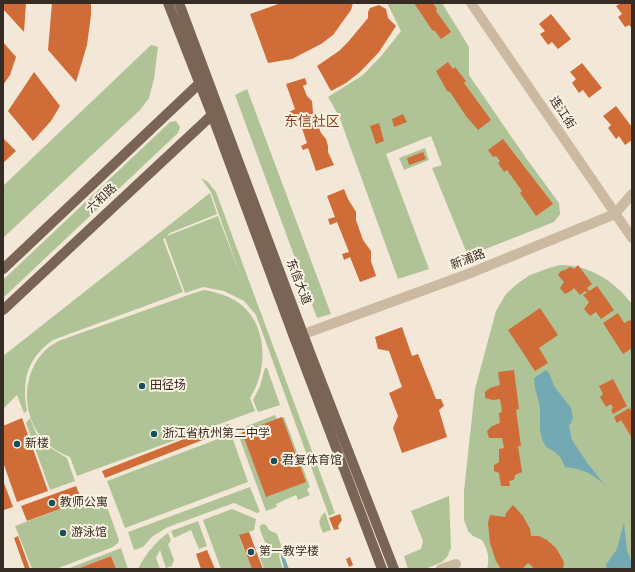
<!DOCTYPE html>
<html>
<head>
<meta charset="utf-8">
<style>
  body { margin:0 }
  #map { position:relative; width:635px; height:572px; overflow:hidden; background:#f3e8d7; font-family:Roboto,sans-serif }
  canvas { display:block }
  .frame { position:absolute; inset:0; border:4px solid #362c25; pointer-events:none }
</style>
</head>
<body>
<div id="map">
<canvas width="635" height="572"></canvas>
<div class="frame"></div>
</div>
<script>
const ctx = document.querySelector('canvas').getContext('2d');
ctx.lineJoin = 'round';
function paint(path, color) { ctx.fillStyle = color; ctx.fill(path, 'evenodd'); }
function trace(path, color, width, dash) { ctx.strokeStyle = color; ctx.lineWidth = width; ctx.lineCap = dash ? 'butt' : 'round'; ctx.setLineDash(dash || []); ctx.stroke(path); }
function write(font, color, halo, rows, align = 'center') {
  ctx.font = font + ' Roboto,"Noto Sans SC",sans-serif'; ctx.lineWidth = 4; ctx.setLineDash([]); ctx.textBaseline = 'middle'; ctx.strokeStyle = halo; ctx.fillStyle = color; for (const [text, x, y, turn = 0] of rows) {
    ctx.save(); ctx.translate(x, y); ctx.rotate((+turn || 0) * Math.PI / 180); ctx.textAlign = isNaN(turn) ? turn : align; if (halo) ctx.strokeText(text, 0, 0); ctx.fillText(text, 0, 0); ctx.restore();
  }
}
paint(new Path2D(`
  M387 3H442L469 47V75L526 158 559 203 560 214 554 222 468 256 432 168 442 165 431 136 386 154 429 269 398 279 339 116 328 97 363 75 382 55 401 31Z
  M151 45 158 47 154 79 149 98 140 110 3 238V186Z
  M247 89 331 314 317 318 235 95Z
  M176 121 180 127 178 133 3 298V280L170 122Z
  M425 148 429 160 404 170 399 158Z
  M201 178 208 182 216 192 335 513 329 516 256 315 244 301 224 291 203 287 185 293 165 238 163 239 183 292 53 340C26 359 22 381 27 411L24 413 17 395 3 409V356L210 193 217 214 170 233 167 236 218 216 240 274 211 192Z
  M560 265C590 265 614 281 632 304V569H487C490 558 488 550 482 540L473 536 468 531 464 520V491L475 389 496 311 506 294 517 284 530 275 549 268Z
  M204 290C216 292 226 295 236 301 268 321 269 369 250 398L255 411 77 476 70 457C61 453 52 449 46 442 16 413 22 357 61 340L194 293Z
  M265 368H267L280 405 258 412 253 400 260 386Z
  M275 415 277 419 284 417 310 487 307 489 310 495 298 500 296 495 276 504 277 507 266 511 238 434 243 432 242 428Z
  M30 418 36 433 46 445 67 458 75 481 50 490 26 423Z
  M231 434 248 482 125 528 107 481Z
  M250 487 260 512 257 513 234 503 168 527 153 536 143 547 134 550 128 532Z
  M95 496 98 503 105 501 119 540 118 543 113 547 56 569H32L15 526Z
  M449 496 451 548 447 557 442 562 425 569H408L404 556 421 549 423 541 411 511Z
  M232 509 256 519 254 530 239 536 252 569H221L203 520Z
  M325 512 331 530 323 533C319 522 317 521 325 512Z
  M198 521 207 546 199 549 191 530 174 538 171 531Z
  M262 524 266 525 269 530 277 534 281 545 279 557 283 569H264L259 555 269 552 260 530V526Z
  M168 533 171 541 168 544 174 560 172 566 166 568 160 550 156 558 160 569H138C145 555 155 542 168 533Z
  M121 548 128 569H116L111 556 77 569H67Z`), '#afc396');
paint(new Path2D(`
  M546 370 549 373 554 386 571 408 573 418 569 426 572 440 588 464 605 485C591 473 583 469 565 467L561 458 555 452 546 447 542 439 540 429V407L535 388 534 378Z
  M624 523 627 551 632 563V569H607L606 565 617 549Z
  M281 548 289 569 284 568 281 557Z`), '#73a9b2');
paint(new Path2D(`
  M3 3H26L24 32 3 9Z
  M52 3H91V15L87 45 76 82 48 50Z
  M281 3H353L351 10 333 35 321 44 292 59 268 63 250 14Z
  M414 3H433L437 9 436 11 451 32 441 39 435 31 432 30Z
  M621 3H632V28L629 25 625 27 618 17 622 14 616 6Z
  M379 5 386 9 388 18 396 26 379 52 360 72 346 83 331 91 317 66 339 51 348 42 368 18V12L370 8Z
  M551 14 571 39 558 49 552 42 548 45 540 34 545 31 539 24Z
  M3 42 16 57 10 75 3 85Z
  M448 62 453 69 455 67 466 81 464 83 491 120 478 130 466 116 450 92 447 91 436 71Z
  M582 63 602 88 589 98 583 90 579 93 572 83 576 79 570 72Z
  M34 72 60 106 51 121 33 141 8 111Z
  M305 78 307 84 303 86 307 96 312 101 313 112 321 133 326 139 328 146V152L334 165 316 171 308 148 303 150 301 146 307 143 297 114 290 117 289 112 295 109 286 84Z
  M616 106 632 127V140L625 145 619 136 616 139 608 128 611 125 603 116Z
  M403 114 407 122 394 127 392 119Z
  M379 123 384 141 376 144 370 126Z
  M3 138 16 151 3 163Z
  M503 139 553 204 536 216 520 193 522 191 507 170 504 172 498 163 500 161 496 156 493 157 488 150Z
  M423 152 426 159 409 165 407 158Z
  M344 189 348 199 356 212V220L363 240 371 251V261L376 276 360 282 350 257 344 260 342 254 349 252 337 222 330 225 328 219 335 217 327 196Z
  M578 265 592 284 587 288 589 291 597 286 614 310 601 319 596 312 590 316 584 309 589 302 583 295 587 293 585 291 580 295 574 288 571 291 565 294 560 288 564 282 558 275 561 271 565 270 570 267 574 269Z
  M540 308 558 335 539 348 548 363 535 371 508 330Z
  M618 313 624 323 630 320 632 322V348L623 354 603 323Z
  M402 327 412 356 418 354 436 399H441L444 406 439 410 447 437 402 453 393 428 398 416 389 393 402 387 389 351 378 349 375 337Z
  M514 370 519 409 516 410 521 446H518L522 472 515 475 514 480 509 481 510 486H501L499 473 494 471V465L499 462V449L504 448 502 438H489L487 431 492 426 500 423 499 413 502 412 500 399 493 400 485 398V392L490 388 500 385 498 372Z
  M613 379 627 406 613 414 611 410 613 408 611 404 606 407 600 397 603 394 599 386Z
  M629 408 632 412V438L621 420 617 423 614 417Z
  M282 417 306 482 266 497 242 432Z
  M22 418 48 491 17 502 3 462V426Z
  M229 424 231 429 105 478 102 471 189 437V439Z
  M3 480 13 507 4 510 3 508Z
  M76 486 82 501 27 521 21 506Z
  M513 505 523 516 530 529 531 536H539L547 540 556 548 563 560 564 564 563 569H535L528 563 522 569H501L496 561 490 543 488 523 490 515 505 517 506 513Z
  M340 514 342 520 338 526 339 529 334 530 329 518Z
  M249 532 263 569H252L239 535Z
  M18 536 30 569H25L14 538Z
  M207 550 215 569H201L196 554Z
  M111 556 116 569H77Z
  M350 557 353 565 349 567 346 559Z`), '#d06c37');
trace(new Path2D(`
  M471 3 632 238
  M304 334 468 274 615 214 632 194
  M441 569 456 564`), '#ccb9a2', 10);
trace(new Path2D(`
  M168 3 212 115 294 337 382 569
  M179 3 309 350 394 569
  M3 269 204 79
  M3 310 212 115 215 110`), '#796455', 10);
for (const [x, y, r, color] of [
  [142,386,4,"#174f5a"],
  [154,434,4,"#174f5a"],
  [17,444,4,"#174f5a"],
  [274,461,4,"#174f5a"],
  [52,503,4,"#174f5a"],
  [63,533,4,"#174f5a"],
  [251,552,4,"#174f5a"]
]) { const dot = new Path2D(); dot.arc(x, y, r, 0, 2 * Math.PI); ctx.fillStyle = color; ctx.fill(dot); trace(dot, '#faf2e3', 1.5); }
write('12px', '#362c25', '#faf2e3', [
  ["连江街",562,113,56],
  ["六和路",102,199,-43],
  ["新浦路",468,260,-21],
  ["东信大道",298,282,69]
]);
write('12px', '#362c25', '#faf2e3', [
  ["田径场",150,386],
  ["浙江省杭州第二中学",162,434],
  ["新楼",25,444],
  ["君复体育馆",282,461],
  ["教师公寓",60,503],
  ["游泳馆",71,533],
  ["第一教学楼",259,552]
], 'left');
write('14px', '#8b3f18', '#faf2e3', [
  ["东信社区",312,122]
]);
</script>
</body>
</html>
